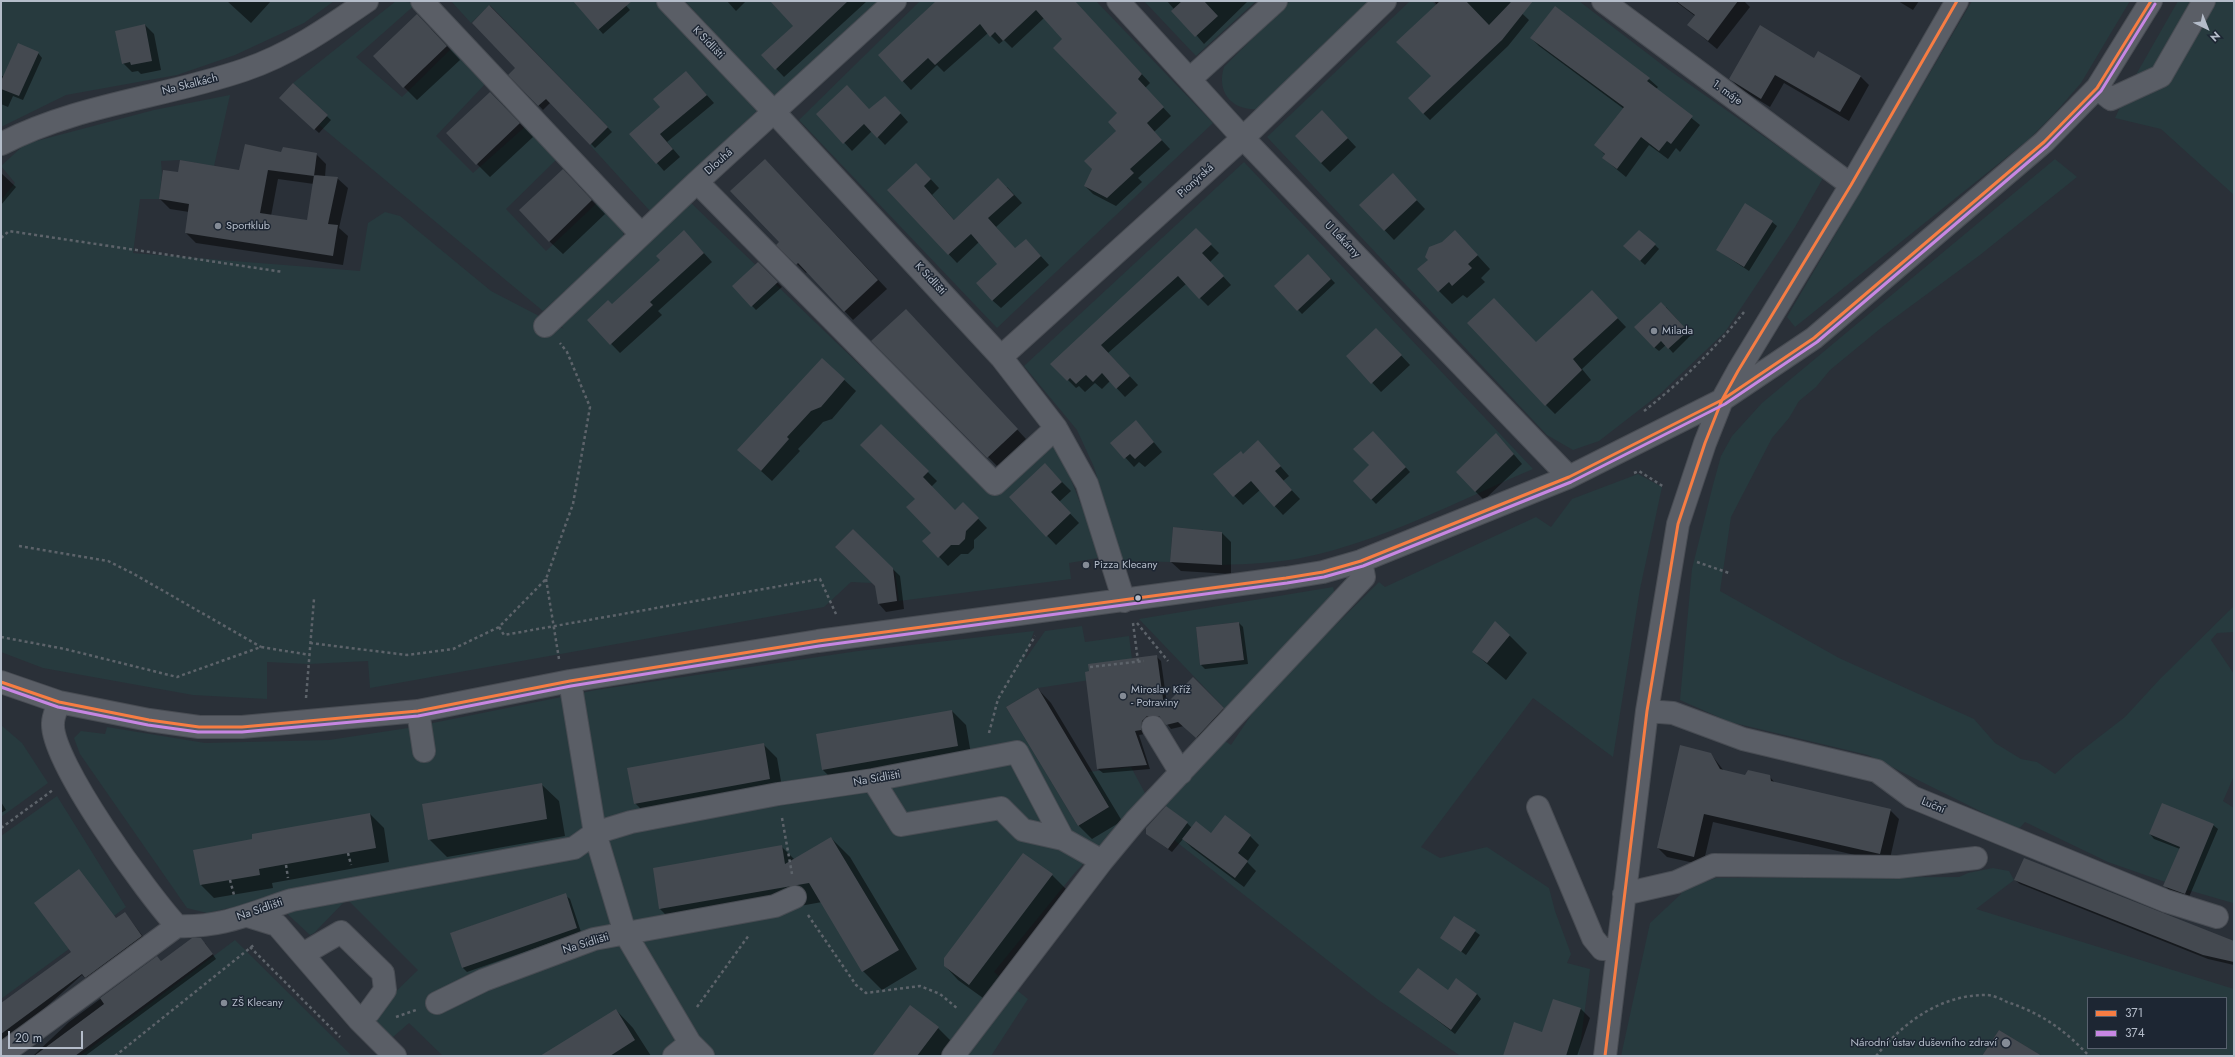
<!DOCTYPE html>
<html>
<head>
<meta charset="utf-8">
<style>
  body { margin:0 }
  #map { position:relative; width:2235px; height:1057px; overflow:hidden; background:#2a3038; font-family:Jost,sans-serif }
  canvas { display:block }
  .frame { position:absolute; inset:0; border:2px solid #b4bcc9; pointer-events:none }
  .legend { position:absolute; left:2087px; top:997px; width:140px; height:52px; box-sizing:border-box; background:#1d2633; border:1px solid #59626f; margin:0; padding:5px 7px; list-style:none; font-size:12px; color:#b4bcc9 }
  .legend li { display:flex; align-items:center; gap:8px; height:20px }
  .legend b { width:20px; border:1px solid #59626f }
  .north { position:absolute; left:2187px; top:8px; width:40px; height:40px; -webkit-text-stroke:3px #1d2633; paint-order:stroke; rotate:137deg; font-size:11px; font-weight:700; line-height:16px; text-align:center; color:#b4bcc9 }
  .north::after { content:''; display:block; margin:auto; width:14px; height:18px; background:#b4bcc9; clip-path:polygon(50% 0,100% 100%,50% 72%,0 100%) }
  .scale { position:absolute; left:8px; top:1031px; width:75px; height:18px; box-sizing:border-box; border:2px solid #b4bcc9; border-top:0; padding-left:5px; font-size:12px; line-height:14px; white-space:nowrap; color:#b4bcc9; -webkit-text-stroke:3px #1d2633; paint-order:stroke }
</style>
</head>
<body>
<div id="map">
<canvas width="2235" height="1057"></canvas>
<div class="frame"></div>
<ul class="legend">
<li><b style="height:5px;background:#f77d43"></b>371</li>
<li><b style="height:5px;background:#c787e3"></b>374</li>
</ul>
<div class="north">N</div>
<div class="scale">20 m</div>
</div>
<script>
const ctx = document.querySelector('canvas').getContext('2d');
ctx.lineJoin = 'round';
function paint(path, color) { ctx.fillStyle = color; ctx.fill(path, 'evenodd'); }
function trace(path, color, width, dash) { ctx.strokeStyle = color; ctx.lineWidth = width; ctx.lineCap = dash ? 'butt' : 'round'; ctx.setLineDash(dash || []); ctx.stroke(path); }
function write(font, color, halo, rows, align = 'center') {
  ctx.font = font + ' Jost,sans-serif'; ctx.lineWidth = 3; ctx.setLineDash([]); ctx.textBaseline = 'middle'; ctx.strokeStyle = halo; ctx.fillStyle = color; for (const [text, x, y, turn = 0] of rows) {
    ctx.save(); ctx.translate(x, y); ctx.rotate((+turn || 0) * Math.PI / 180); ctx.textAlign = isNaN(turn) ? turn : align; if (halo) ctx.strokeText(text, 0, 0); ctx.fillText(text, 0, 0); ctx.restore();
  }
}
paint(new Path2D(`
  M1 1H334L304 23 235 55 177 75 66 95 1 127Z
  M396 1 417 3 356 57 402 97 455 45 488 81 436 136 473 173 528 124 558 158 506 209 546 251 600 200 624 227 623 238 543 311 319 125 328 115 293 83Z
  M451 1H656L758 110 650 211 590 145 608 127 490 5 471 23Z
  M685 1H881L776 100Z
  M920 1H1096L1213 123 997 328 799 120Z
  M1144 1H1256L1196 56Z
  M1290 1H1375L1258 109C1232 111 1216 92 1224 67Z
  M1410 1H1432L1448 19 1465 1H1579L1669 70 1823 178 1795 227 1725 332 1661 393 1599 441 1573 450 1547 435 1267 137Z
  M1972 1H2130L2081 83 2055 113 2028 140 1795 327 1787 317Z
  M2178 1H2234V195L2161 129 2115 118 2133 80Z
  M230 95 214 166 180 160 161 161 162 174 159 199H140L133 253 360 271 368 223 385 212 400 216 491 291 564 329 558 323 690 202 995 495 1055 440 1092 532 1098 558 1069 563 1071 579 899 601 895 572 853 529 835 547 872 583 851 582 824 607 370 688 368 661 309 664 267 662V699L193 695 43 668 1 652V200L15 183 1 166 25 144 154 110Z
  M2055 159 2077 177 1980 255 1881 328 1830 370 1816 387 1799 401 1789 418 1772 438 1731 517 1720 591 1839 658 1974 719 1995 743 2021 759 2037 762 2055 774 2076 755 2125 717 2160 679 2234 606V632L2217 633 2211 640 2234 674V776L2223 801 2234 808 2233 903 2188 890 2108 862 2025 822 2018 830 1868 755 1730 722 1680 700 1692 569 1713 485 1721 456 1732 436 1762 403Z
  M1244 162 1533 469C1458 501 1381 542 1301 558 1275 563 1248 564 1222 565V532L1173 527 1170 562 1123 561 1094 467 1077 430 1024 366Z
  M1638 474 1662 487 1640 589 1613 757 1533 698 1421 847 1440 858 1487 847 1549 888 1555 911 1571 954 1567 963 1590 969 1579 1056 1459 1055 1377 999 1174 840 1187 822 1165 806 1225 741 1231 745 1264 696 1379 582 1385 587 1536 517 1551 527 1572 499Z
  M1333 587 1335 594 1226 710 1139 619ZM1239 622 1244 660 1200 665 1196 627Z
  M1082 626 1085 642 1129 636 1132 659 1090 680 1038 688 1006 707 1078 826 1109 807 1088 772 1131 767 1146 795 1073 875 994 972 1028 999 991 1056H443L409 1023 393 1037 376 1028 373 1021 384 1003 418 970 347 899 314 933 310 935 281 908 274 898 207 913 187 908 80 754 74 738 81 731 105 734 107 727 205 743 329 740 408 728 596 690 858 651 1034 631 1024 661 1045 631Z
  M1 725 22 743 48 783 1 817Z
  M57 796 126 907 1 999V836Z
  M1993 868 2009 871 2014 880 1976 909 2234 989V1056H2042L1999 1030 1982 1056H1621L1650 923 1681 894V890L1716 878 1959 877 1968 873ZM2088 998H2226V1048H2088Z
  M235 940 352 1056H80Z`), '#273a3e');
paint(new Path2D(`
  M227 1H271L251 23Z
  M574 1H622L630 10 603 34Z
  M727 1H746L736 11Z
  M771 1H867L784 77 763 55 794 26Z
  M938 1H1074L1150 83 1145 88 1171 116 1154 132 1170 149 1138 178 1142 182 1116 206 1093 194 1085 186 1118 131V113L1064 39 1044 18 1012 48 1004 40 999 44 988 33 944 72 937 65 911 90 879 55Z
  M1167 1H1248L1204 44Z
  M1434 1H1509L1529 20 1508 46 1430 120 1423 113 1433 76 1437 5Z
  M1675 1H1744L1750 7 1717 49 1688 25 1695 16Z
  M1898 1H1919L1913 10Z
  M490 6 612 132 595 148 551 102 543 110 510 75 517 68Z
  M1555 7 1649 79 1658 87 1656 89 1700 125 1680 152 1676 148 1668 159 1649 145 1626 177 1603 158 1605 155 1596 145 1624 109 1539 46 1531 38Z
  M145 25 154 34 161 70 141 74 138 71 132 72 123 63Z
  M431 29 460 60 417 100 404 87Z
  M38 53 42 58 23 100 13 96 8 107 1 104V75L4 77Z
  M1815 59 1860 76 1869 85 1849 121 1784 83 1770 107 1739 88 1730 78Z
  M686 72 714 103 667 142 680 157 664 171 657 163 661 107Z
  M293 85 331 120 319 133 285 102Z
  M893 105 908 122 885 145 872 131 852 151 818 114 869 110Z
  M504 107 533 137 490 177 477 164Z
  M1322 111 1356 147 1330 172 1321 163Z
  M282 153 316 154 326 164 325 177 337 178 348 188 339 228 348 236 343 265 196 243 186 233 189 212 170 209 160 199 179 173 240 171ZM278 179 314 184 308 221 271 216Z
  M774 169 887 289 853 320 807 272 806 273 778 245 780 243Z
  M924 172 939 188 932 195 955 221 1007 187 1022 203 996 227 1015 249 1026 240 1049 265 1001 308 992 300 998 264 979 242 957 263 888 190Z
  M1 173 16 187 1 205Z
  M576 184 605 214 563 254 549 241Z
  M1401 184 1425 209 1394 240 1361 205Z
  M1772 222 1777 226 1749 271 1717 250Z
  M1204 238 1219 253 1210 262 1231 285 1208 306 1186 284 1108 353 1138 385 1125 397 1110 381 1102 389 1095 383 1085 392 1079 386 1076 388 1052 364Z
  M693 241 712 262 658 311 662 315 620 353 588 320 612 305 661 260Z
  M1468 245 1490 269 1481 278 1485 282 1467 298 1463 295 1452 304 1439 291 1429 260Z
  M1655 245 1659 249 1645 265 1624 246Z
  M1308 255 1335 283 1302 314 1275 286Z
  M758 263 782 287 756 310 733 286Z
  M1600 300 1626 327 1582 369 1591 380 1555 414 1546 405 1536 343Z
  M1666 307 1691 335 1673 353 1666 345 1659 351 1654 347Z
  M915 319 1026 439 997 466 873 341Z
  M1385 338 1410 365 1381 392 1347 356Z
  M822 359 856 391 832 419 823 422 812 434 798 449 800 451 772 481 750 461Z
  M1136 421 1162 452 1145 467 1139 462 1134 467 1112 443Z
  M881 426 937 481 931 487 955 511 963 503 987 528 974 540V548L968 554H961L948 566 924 541 932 533Z
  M1373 432 1410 472 1376 504 1354 481 1370 465Z
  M1505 444 1522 464 1484 500 1475 491Z
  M1266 450 1289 476 1283 481 1300 499 1283 515 1260 490 1243 505 1214 474 1243 455Z
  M1054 474 1071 491 1059 502 1079 523 1056 545 1010 497Z
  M853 530 900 576 904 609 886 612 879 604 876 586Z
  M1222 533 1231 542V574L1181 571 1171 562Z
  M1239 623 1243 627 1248 664 1205 669 1201 665Z
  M1509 635 1527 653 1506 680 1473 652Z
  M1156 656 1161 661 1167 704 1193 678 1227 713 1201 741 1184 726 1171 729 1164 720 1158 718 1145 734 1139 735 1150 769 1103 773 1098 769Z
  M1038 689 1051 703 1122 821 1092 839 1079 826Z
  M952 711 966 725 972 760 837 784 823 770 817 735Z
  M763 744 777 758 783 793 649 817 635 803Z
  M1710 753 1724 771 1746 776H1769L1776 784 1890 810 1899 819 1889 863 1713 822 1703 865 1667 857 1658 848Z
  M541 784 559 801 565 836 447 857 429 839Z
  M1 802 6 810 1 813Z
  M370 814 384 828 389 862 272 883 273 888 214 898 201 885 253 840Z
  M1187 823 1192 828 1212 834 1250 836 1259 845 1247 862 1256 871 1244 887 1192 848 1183 839 1172 852 1147 834Z
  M2213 825 2218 829 2189 897 2169 890 2165 886 2180 849 2154 839 2150 834Z
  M831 838 850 857 917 969 882 990 863 971 822 902 679 928 660 909 781 846 795 860Z
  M1052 875 1066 889 983 998 958 980 945 966Z
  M2015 880 2233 941 2234 939V965L2208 959 2020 884Z
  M565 895 570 899 581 932 467 972 463 968 451 933Z
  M125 913 148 943 91 985 82 975 1 1047V1005Z
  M1455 917 1480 935 1466 955 1441 937Z
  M205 943 216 959 85 1056H33L69 1022 157 957 162 962Z
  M1448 991 1477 994 1481 999 1455 1034 1401 992Z
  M1554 1000 1581 1009 1590 1018 1577 1056H1504L1543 1033Z
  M616 1010 633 1028 651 1056H542Z
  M938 1028 952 1042 941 1056H873Z`), '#0007');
paint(new Path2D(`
  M573 1H632L598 30Z
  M770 1H848L775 70 761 55 793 26Z
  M936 1H1075L1142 74 1138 79 1164 107 1147 123 1162 140 1130 169 1134 173 1107 198 1084 186 1092 169 1084 161 1116 131 1108 122 1117 113 1053 48 1062 39 1036 10 1003 41 995 32 990 37 980 24 935 65 928 58 902 82 878 55Z
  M1182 1H1204L1218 16 1195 37 1171 11Z
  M1440 1H1466L1489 25 1512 1H1533L1502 40 1423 114 1408 98 1431 76 1396 42Z
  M1676 1H1738L1708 41 1687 25 1695 15Z
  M489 5 608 127 590 145 546 99 538 106 508 75 515 68 472 23Z
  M1555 6 1650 78 1647 81 1693 116 1671 144 1667 141 1659 151 1641 137 1617 169 1602 158 1605 154 1594 145 1624 107 1530 38Z
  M417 14 447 46 403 88 373 56Z
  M145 24 152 61 131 65 130 62 122 64 115 31Z
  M1760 25 1814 58 1818 51 1861 76 1840 112 1775 75 1761 99 1729 79Z
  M18 43 39 52 19 96 1 89V81Z
  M686 71 707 95 660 134 673 149 656 164 629 134 660 107 653 99Z
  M293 83 328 115 314 130 279 98Z
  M847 85 869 109 885 96 901 113 877 138 864 124 843 144 816 114Z
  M490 92 520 123 476 165 446 133Z
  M1322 110 1348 138 1321 163 1295 136Z
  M245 144 281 152 283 147 317 153 314 176 268 170 260 213 307 220 314 175 338 177 328 224 338 225 333 256 185 233 189 204 159 199 163 170 178 172 180 160 239 170Z
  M765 159 878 280 844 312 798 263 796 265 776 245 779 242 730 191Z
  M916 163 931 179 924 186 954 220 998 178 1014 195 988 218 1015 248 1026 239 1041 256 992 301 976 283 997 264 971 234 948 255 887 190Z
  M563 169 592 200 549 242 519 210Z
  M1393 173 1417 200 1384 231 1359 205Z
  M1745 203 1773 221 1744 267 1716 250Z
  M1196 228 1212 244 1202 253 1224 276 1199 299 1178 276 1101 345 1130 376 1116 389 1102 373 1093 382 1086 375 1076 384 1070 378 1067 381 1050 364Z
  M684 230 704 253 650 302 653 305 610 345 587 320 608 300 612 304 660 260 656 256Z
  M1455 230 1478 255 1468 264 1472 268 1452 286 1449 282 1438 292 1417 269 1428 260 1425 257 1429 247 1442 242Z
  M1639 230 1656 244 1640 261 1623 246Z
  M1308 254 1331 279 1297 311 1274 286Z
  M758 262 778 282 751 307 732 286Z
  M1592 290 1618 318 1573 359 1582 370 1545 406 1467 323 1494 298 1536 342Z
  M1661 302 1688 331 1668 349 1661 341 1654 348 1634 327Z
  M906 309 1018 429 987 458 871 341Z
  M1376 328 1402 355 1371 384 1346 356Z
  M822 358 845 379 821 407 811 411 800 423 787 437 789 439 761 471 737 450Z
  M1136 420 1154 442 1135 459 1130 454 1124 459 1110 443Z
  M881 424 929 471 923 477 955 510 963 502 979 518 966 531 965 539 959 545H951L938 558 922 541 931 533 906 507 915 499 860 445Z
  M1373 431 1406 467 1371 500 1353 481 1369 465 1353 449Z
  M1496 433 1514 454 1475 492 1456 472Z
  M1258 440 1281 466 1275 471 1292 490 1274 507 1251 481 1233 497 1213 474 1241 451 1243 454Z
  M1045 463 1062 482 1051 492 1071 513 1046 537 1009 497Z
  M1173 527 1222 532V565L1170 562Z
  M853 529 893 568 897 601 878 604 875 586 835 547Z
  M1495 621 1510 635 1487 663 1472 652Z
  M1239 622 1244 660 1200 665 1196 627Z
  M1157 655 1164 706 1193 677 1224 708 1196 738 1178 722 1166 725 1159 716H1147L1142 721 1141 730 1135 731 1147 765 1097 769 1085 672 1089 671 1088 664Z
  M1038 688 1109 807 1078 826 1006 707Z
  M952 710 958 746 822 770 816 734Z
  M764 743 770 779 634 804 627 768Z
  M1680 745 1711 753 1720 769 1745 775 1748 770 1770 775 1771 781 1891 809 1880 854 1704 814 1694 857 1657 848Z
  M542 783 547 819 428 840 422 804Z
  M2162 803 2214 824 2185 894 2163 886 2180 847 2149 834Z
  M1166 806 1188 822 1168 849 1146 834V828Z
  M370 813 376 848 259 869 260 875 200 885 193 850 252 839V834Z
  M1225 815 1251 835 1238 853 1248 861 1235 878 1182 839 1196 821 1211 833Z
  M831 837 899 950 862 972 809 883 659 909 653 868 782 845 785 864Z
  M1023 853 1053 874 969 985 944 966V958Z
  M2024 858 2234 941V962L2203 955 2014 880Z
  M79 869 116 918 125 912 142 936 85 978 82 974 1 1034V1003L71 952 34 903Z
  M566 893 577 928 462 968 450 933Z
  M1454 916 1476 930 1461 952 1440 938Z
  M192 938H201L213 954 75 1056H34L104 1004 100 998 157 956 161 961Z
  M1418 968 1448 990 1456 978 1477 994 1451 1030 1399 992Z
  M1553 999 1581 1008 1566 1056H1503L1514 1022 1542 1032Z
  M910 1005 939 1027 917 1056H872Z
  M616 1009 635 1040 610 1056H540Z
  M1999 1030 2042 1056H1982Z`), '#444950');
const minor = new Path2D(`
  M422 1 641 234
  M668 1 774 112 1001 357 1056 428 1087 484 1124 601
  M1118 1 1243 138 1569 477
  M1603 1 1851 185
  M1190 79 1276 1
  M2097 88 2111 99 2161 76 2204 1
  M1 144C78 104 162 98 244 70 289 55 328 28 367 1
  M697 182 995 484 1056 428
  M545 326 697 182 895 1
  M1001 357 1243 138 1385 1
  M570 681 595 833 625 933 690 1043 703 1056
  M1 682 59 702 149 720 199 727H242L418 711 570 681 818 641 1286 578 1323 572 1361 561 1569 477 1722 400 1814 338 2044 142 2097 88 2151 1
  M59 702C57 709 53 716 53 723 50 761 149 896 177 926 222 928 251 913 292 900L574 848 595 833 631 822 778 794 873 780 1017 752 1063 839 1102 861
  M418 711 424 751
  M1647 711 1673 713 1743 739 1877 771 1912 797 2166 901 2217 917
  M1153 727 1181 773
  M873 780 901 825 1001 808 1023 830 1063 839
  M1538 807 1593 938 1602 949H1618
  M1624 894 1676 882 1714 865 1898 867 1976 858
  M248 916 277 925 359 1020 395 1056
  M303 954 341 932 383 973 385 990 369 1012 359 1020
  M437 1003 484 980 594 939 775 906 795 897
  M1 1055 177 926
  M674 1056 690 1043
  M953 1056 1102 861 1136 820 1364 577 1361 561
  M1605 1056 1647 711 1678 524 1705 443 1722 400 1738 371 1851 185 1957 1`);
trace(minor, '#484c53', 24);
trace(new Path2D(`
  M1 238 9 231 283 272
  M1644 411C1681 382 1715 349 1744 312
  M1634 473 1639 471 1664 487
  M19 546 108 561 134 574 261 647
  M1697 562 1729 573
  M546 579 559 659
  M1133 623 1138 661
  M1137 623 1168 661
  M499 627 504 635 820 579 836 614
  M1 637 65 649 177 677 261 647 310 655
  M310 643 407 655 453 649 499 627 546 579 573 504 590 407 567 352 560 343
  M1090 667 1144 661
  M306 698 314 599
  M989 733 998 699 1035 636
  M782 818 792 874
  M1 828 53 790
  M348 853 351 865
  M286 865 288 878
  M230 880 234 895
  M808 915 856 985 866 993 920 986 940 994 958 1009
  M250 947 340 1037
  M697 1007 749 935
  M396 1017 416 1010
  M115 1056 255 944
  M1876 1056C1904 1022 1940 995 1986 995 1993 995 2001 999 2007 1002 2041 1013 2065 1030 2089 1056`), '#5d636a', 2.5, [3, 3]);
trace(minor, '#5a5e66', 22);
trace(new Path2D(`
  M1 682 59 702 149 720 199 727H242L418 711 570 681 818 641 1286 578 1323 572 1361 561 1569 477 1722 400 1814 338 2044 142 2097 88 2151 1
  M1605 1056 1647 711 1678 524 1705 443 1722 400 1738 371 1851 185 1957 1`), '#f77d43', 3);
trace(new Path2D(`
  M1 687 58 707 148 725 198 732H242L418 716 571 686 819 646 1287 583 1324 577 1363 566 1571 482 1725 404 1817 342 2047 146 2101 91 2155 4`), '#c787e3', 3);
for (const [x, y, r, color] of [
  [218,226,4,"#848b96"],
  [1654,331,4,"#848b96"],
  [1086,565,4,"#848b96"],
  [1138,598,3.5,"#b4bcc9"],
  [1123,696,4,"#848b96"],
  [224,1003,4,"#848b96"],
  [2006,1043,5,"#848b96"]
]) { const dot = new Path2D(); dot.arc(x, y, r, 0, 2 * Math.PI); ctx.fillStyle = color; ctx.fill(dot); trace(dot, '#1d2633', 1.5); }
write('11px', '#b4bcc9', '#1d2633', [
  ["K Sídlišti",708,43,46],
  ["Na Skalkách",190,85,-14],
  ["1. máje",1727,93,36],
  ["Dlouhá",719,162,-42],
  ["Pionýrská",1196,181,-42],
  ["U Lékárny",1342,240,46],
  ["K Sídlišti",930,279,47],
  ["Na Sídlišti",877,779,-10],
  ["Luční",1933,806,23],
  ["Na Sídlišti",260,910,-19],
  ["Na Sídlišti",586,944,-17]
]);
write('11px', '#b4bcc9', '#1d2633', [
  ["Sportklub",226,226],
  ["Milada",1662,331],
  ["Pizza Klecany",1094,565],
  ["Miroslav Kříž",1131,690],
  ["- Potraviny",1131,703],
  ["ZŠ Klecany",232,1003],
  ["Národní ústav duševního zdraví",1997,1043,"right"]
], 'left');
</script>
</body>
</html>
